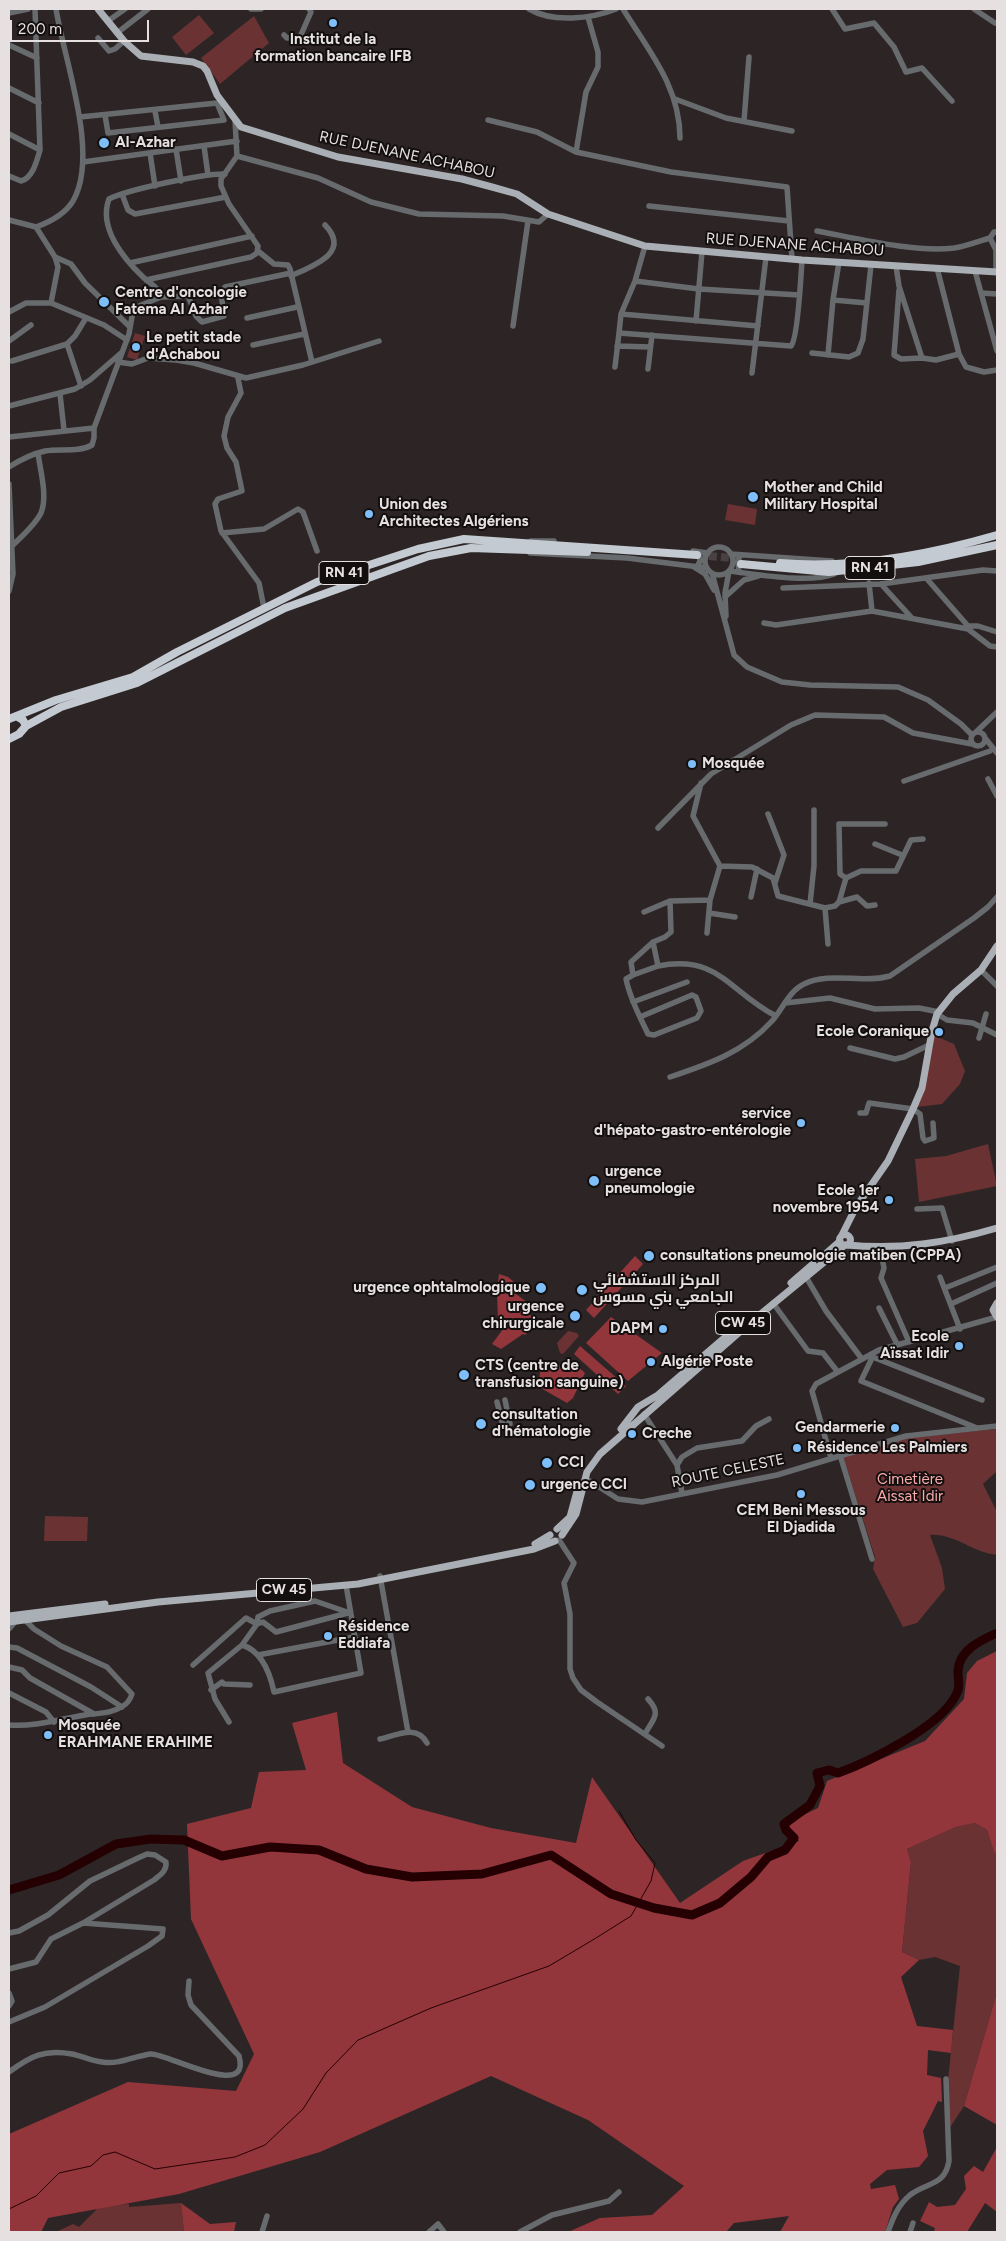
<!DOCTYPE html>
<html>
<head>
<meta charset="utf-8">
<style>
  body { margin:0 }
  #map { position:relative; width:1006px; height:2241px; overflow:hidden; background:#2d2525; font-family:Figtree,sans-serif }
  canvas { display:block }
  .frame { position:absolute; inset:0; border:10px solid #e6e0e0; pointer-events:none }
  .scale { position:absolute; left:10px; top:20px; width:139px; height:22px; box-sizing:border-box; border:2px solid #e6e0e0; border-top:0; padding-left:6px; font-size:15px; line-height:18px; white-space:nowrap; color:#e6e0e0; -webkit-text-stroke:4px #130f0f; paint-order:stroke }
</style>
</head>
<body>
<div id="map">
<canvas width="1006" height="2241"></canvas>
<div class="frame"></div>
<div class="scale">200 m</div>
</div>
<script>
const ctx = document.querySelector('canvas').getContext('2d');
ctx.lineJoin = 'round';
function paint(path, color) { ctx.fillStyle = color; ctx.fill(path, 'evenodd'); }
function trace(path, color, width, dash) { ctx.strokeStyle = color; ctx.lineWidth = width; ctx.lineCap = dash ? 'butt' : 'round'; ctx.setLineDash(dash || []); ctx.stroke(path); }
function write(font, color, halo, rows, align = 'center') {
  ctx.font = font + ' Figtree,Cairo,sans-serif'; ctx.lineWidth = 4; ctx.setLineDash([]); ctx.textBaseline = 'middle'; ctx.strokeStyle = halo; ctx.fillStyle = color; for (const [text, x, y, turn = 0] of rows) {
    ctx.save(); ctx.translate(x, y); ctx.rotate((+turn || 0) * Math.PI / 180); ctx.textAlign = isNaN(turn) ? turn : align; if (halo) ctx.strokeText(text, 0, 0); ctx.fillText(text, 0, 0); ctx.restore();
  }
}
paint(new Path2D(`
  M199 15 214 33 186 55 172 37Z
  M254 16 269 43 220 84 201 58Z
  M135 333 145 336 137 360 127 357Z
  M728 504 757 509 755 525 725 520Z
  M933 1035 954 1044 965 1071 960 1084 942 1104 917 1107Z
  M988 1144 997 1186 919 1202 915 1159 946 1156Z
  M568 1331 577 1333 579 1336 563 1354 560 1353 557 1343Z
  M997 1429V1471L983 1484 997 1512V1555C973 1553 954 1533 930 1535L942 1568 945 1589 917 1623 903 1627 873 1569 875 1557 843 1456 905 1438Z
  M45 1516 88 1517 87 1541H44Z
  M975 1823 987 1830 995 1853 997 1848V1992L964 2106 951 2126H949L948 2080 960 1966 935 1957 919 1960 902 1952 911 1862 907 1849 956 1827Z
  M181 2203 184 2232H56L73 2224 79 2227 101 2205 129 2204V2207Z`), '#6a3233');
paint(new Path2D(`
  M635 1256 643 1264 594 1318 586 1310Z
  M499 1274 508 1277 514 1282 512 1291 528 1303 523 1307 537 1322 525 1335 523 1334 501 1349 492 1344 506 1325 498 1320 497 1291Z
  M611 1317 662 1353 628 1381 586 1343Z
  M580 1346 626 1386 618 1394 574 1354Z
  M572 1361 585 1373 573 1398 567 1403 539 1387 540 1371Z
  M997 1651V1848L995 1854 987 1830 975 1823 956 1827 907 1849 911 1862 902 1952 919 1960 901 1977 917 2026 953 2030 951 2053 928 2050 927 2075 941 2078 942 2102 938 2101 923 2131 928 2156 919 2167 887 2170 870 2184 871 2189 895 2185 899 2199 893 2207 885 2232H780L789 2216 734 2223 726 2232H568L600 2218 652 2215 684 2186 588 2120 491 2076 320 2152 179 2194 48 2218 41 2232H9V2134L128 2082 236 2091 254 2054 191 1919 187 1824 251 1808 259 1772 306 1770 292 1723 337 1712 343 1763 412 1807 491 1828 576 1843 592 1777 680 1903 743 1861 799 1841 789 1828 791 1821 818 1808 827 1781 925 1741 964 1699 967 1673 977 1661Z
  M997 1992V2125L964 2106Z
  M997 2147V2212L985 2203 967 2232H934L935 2228 920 2221 929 2202 937 2207 955 2205 966 2189 964 2176 974 2166 983 2172Z
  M181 2203 210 2224 236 2222 234 2232H184Z`), '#93363c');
trace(new Path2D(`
  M9 2209 36 2196 59 2173 91 2166 103 2155 115 2152 155 2169 235 2157 265 2145 303 2109 326 2073 358 2040 431 2008 549 1966 596 1938 631 1916 651 1881 655 1863 636 1840 619 1811`), '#250002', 1);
trace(new Path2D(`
  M9 1890 59 1875 116 1844 151 1839 184 1840 222 1856 270 1847 319 1850 366 1869 412 1877 482 1874 551 1855 611 1894 654 1908 692 1915 720 1903 751 1877 768 1857 785 1850 794 1838 786 1830 784 1824 810 1805 820 1786 817 1773 829 1770 838 1773C869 1762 936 1728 953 1700 962 1686 958 1685 958 1671 959 1650 981 1640 997 1633`), '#250002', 9);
trace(new Path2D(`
  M697 555 743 559`), '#494141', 8, [8, 4]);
trace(new Path2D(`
  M251 9H261
  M529 9C553 23 591 19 616 9
  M623 9C649 51 680 87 680 138
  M832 9 845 29 874 23 894 47 906 72 922 68 952 101
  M974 9 995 23
  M9 13 28 9
  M108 21 125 9
  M117 33 148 9
  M284 35 287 38 300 37 311 12 309 9
  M98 38 109 51 115 49 124 41
  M9 45 37 58
  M9 88 39 103
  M675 99 726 118 792 131
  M155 111 158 127
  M80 117 217 103 224 120 108 133 105 115
  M488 120 537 132 576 152 671 172 787 187 792 259
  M744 121 749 57
  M9 134 40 150
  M204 146 208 175
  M176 149 181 181
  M576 152 586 92 598 67V52L588 17
  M150 153 155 186
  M237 156 318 178 371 202 419 214 503 216 539 222 548 214
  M83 162 237 141
  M9 176 21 181C33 178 37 160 40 150L35 9
  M122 194 128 210 135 214 226 197
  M649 206 789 221
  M9 220 36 227 55 257 58 267 51 303 104 325 127 340
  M36 227C50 222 65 214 73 201 100 154 64 60 56 9
  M817 231C855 238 916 253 954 248 966 246 979 241 990 238L994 232H997
  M990 238 996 250V272
  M645 246 635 281 621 314 619 333 791 346C798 339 801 274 802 260
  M258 251 274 264 288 265 290 269 312 362
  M55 257 71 264 85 283 130 327
  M130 263 252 236
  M896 266 899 286 922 358 936 360 959 354 937 268
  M975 271 997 351
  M291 276C312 266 352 253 325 225
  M146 280 251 257 257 253 258 246 229 204 221 186V179L237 156 235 120
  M635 281 699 289 799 295
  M899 290 894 355 901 359 922 358
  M981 293 997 294
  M161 297C158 286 150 284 143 277 124 259 98 228 109 199 126 190 205 173 225 174
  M833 300 867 303
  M9 312 26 303H51
  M621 314 758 326
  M247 318 297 307
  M696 321 702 252
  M513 326 528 221
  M9 341 31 325
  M67 344 81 386
  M253 345 304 334
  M617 346 650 347
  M812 353 849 357 858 353 863 339 871 265
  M959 354 966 367 984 372 997 370
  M828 355 833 300 839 262
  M12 361 67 344 75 336 86 318
  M118 362 132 364 148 358 176 360 194 363 246 378 303 365 379 341
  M615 367 619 333
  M648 369 652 335
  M752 373 766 257
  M238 378 241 393 228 417 224 436 227 448 236 462 242 491 218 499 215 504 221 531 259 583 264 608
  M60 394 64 430
  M9 406 75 389 90 380 121 353
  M9 437 94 428
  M9 467C20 460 31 454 45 451 59 448 78 453 92 445L94 438V428L129 334 133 311 139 306 161 297 188 296 196 316 202 322 224 316 221 293 225 287 291 273
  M9 484 13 574 9 591
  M222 533 264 529 298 509 303 512 317 551
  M531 541H554
  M12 546C22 536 35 525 41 513 48 496 40 470 38 453
  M705 561a14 14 0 1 1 28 0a14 14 0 1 1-28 0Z
  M693 551 708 553
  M530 553 627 558 707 568
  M731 554 832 561
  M694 567 705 574 714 590
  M697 567 700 561 699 552
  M729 571C756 574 808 584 834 574
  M739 572 738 562 740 555
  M712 573 734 655 747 667 782 682 810 685 898 687 928 700 961 724 972 735
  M927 579 968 626V629L990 646 997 647
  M869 583 872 611
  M881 584 911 617
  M783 588 881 584 983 570 997 571
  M725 597 744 580 758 576
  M726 616 725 593 729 571
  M764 623 776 625 872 611 968 629
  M968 626H978L997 632
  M971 739a7 7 0 1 1 14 0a7 7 0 1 1-14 0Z
  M976 732 997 712
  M985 738 997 753
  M988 779 997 796
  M904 781 990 751
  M701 783 693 816 720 866 710 900 670 901 671 932 665 937 653 942 658 966C719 954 729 992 776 1016
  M768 814 784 855 775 883
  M658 828 711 774 791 725 815 715 884 717 913 733 972 744
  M875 844 902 855
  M720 866 752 867 773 878 778 896 825 908 835 906 839 902 846 878 861 871H896L911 840 923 839
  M846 878 840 874 839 824H885
  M751 897 757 869
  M839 902 857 897 867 906 875 905
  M810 904 814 866V810
  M825 908 828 944
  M644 912 670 901
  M709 913 735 917
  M707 933 710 900
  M981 970 997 986
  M633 975 658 966
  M633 1002 687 982
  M785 1003 830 998 875 1009 919 1008 939 1012
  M937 1014 947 1020 973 1023 997 1035
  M640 1017 692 995 696 997 701 1011 697 1018 654 1035 648 1034C640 1017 630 999 626 979L633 975 631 962 653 942
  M979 1038 986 1014
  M850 1048 895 1059 904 1057 929 1045
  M670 1077C709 1064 744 1052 772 1021 782 1010 789 991 804 984 830 971 863 984 890 976L974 918 988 907 997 897
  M860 1113H866L869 1103 913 1109 920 1114 923 1138 925 1141 934 1138 933 1123
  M917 1209 942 1208 952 1241
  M880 1248 884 1268 881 1278 909 1342
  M806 1277 826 1311 862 1359
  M940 1277 960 1329
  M945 1288 997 1267
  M773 1303 808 1351 823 1353 837 1371
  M951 1304 997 1283
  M879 1308 897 1344
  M870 1356 982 1400
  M872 1358 861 1381 977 1428
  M497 1402 503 1426 510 1424 505 1400
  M644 1414 677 1465
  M840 1455 872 1559
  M831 1458 812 1391 816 1384 879 1350 997 1317
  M585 1478 618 1499 642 1502 777 1475 906 1436 997 1426
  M682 1493 677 1465 682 1457 697 1448 742 1441 756 1426 769 1419
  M559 1540 574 1563 564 1583 570 1614V1669L573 1678 581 1690 597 1702 662 1746
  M380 1576 408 1732
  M9 1629 16 1621
  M242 1645 257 1624 263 1622 276 1632 348 1613
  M9 1647 17 1648 91 1687 122 1707
  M258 1655 354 1637
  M193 1665 246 1618 257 1624 258 1617 270 1611 315 1601 350 1613
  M9 1667 22 1670 30 1678 94 1714
  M211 1690 222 1682 224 1684 250 1685
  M9 1693 46 1712 54 1722
  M229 1722 215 1699 208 1673 242 1645C262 1651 270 1673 274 1692L361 1673 346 1585
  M9 1725C36 1727 59 1719 85 1715 98 1713 111 1714 123 1706 128 1703 130 1700 132 1694L107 1667 61 1646 34 1629 24 1619
  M645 1734C653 1719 662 1714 648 1699
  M380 1739C397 1735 417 1724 427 1743
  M9 1933 19 1931 48 1915 90 1881 138 1858 147 1854 155 1855 166 1862C167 1871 160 1875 154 1880L83 1923
  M9 1969 36 1962 51 1939 83 1923 163 1929 162 1936 148 1946 45 2007 9 2022
  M9 1993 12 2001 9 2006
  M9 2072C31 2056 44 2049 72 2054 82 2056 92 2061 102 2062 119 2065 134 2056 151 2054 166 2053 252 2101 239 2056L191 2005 188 1995 189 1981
  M262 2232 267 2216
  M429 2232 438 2224 444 2232
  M520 2232 552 2215 609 2201 619 2192
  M888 2232C893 2218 898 2205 910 2195 927 2182 945 2186 949 2161L946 2079
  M910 2232 913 2223`), '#686b6e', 5.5);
trace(new Path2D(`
  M98 9 124 41 141 56 193 62 203 66 207 71 217 95 241 127 338 157 462 179 492 187 517 194 548 214 645 246 802 260 997 272
  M839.5 1240a5.5 5.5 0 1 1 11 0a5.5 5.5 0 1 1-11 0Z
  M842 1235 856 1207 888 1161 913 1109 922 1088 932 1031 937 1014 953 994 981 970 997 946
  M847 1245C900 1250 946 1243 997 1228
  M823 1256 840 1241
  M791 1283 813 1264
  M997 1303 993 1310 997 1317
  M621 1429 638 1407 658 1395 736 1328
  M557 1529 570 1517 579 1484
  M562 1535 576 1514 587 1472 600 1454 751 1322 845 1245
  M535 1544 550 1535
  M9 1616 105 1604
  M9 1622 158 1602 358 1584 534 1549 555 1541`), '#a9afb5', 7);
trace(new Path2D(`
  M780 563C852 569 928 555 997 535
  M741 564 829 572 918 562 997 545
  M9 719 56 700 133 677 177 652 317 582 418 549 464 539 697 555
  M26 726 61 707 137 683 285 608 429 556 471 548 587 552
  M9 739 19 734 26 726 23 720 18 717`), '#c3cad1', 8);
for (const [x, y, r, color] of [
  [333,23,5,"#7ebef9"],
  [104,143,6,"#7ebef9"],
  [104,302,6,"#7ebef9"],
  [136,347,5,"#7ebef9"],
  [753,497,6,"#7ebef9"],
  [369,514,5,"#7ebef9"],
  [692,764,5,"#7ebef9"],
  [939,1032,5,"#7ebef9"],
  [801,1123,5,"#7ebef9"],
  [594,1181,6,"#7ebef9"],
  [889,1200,5,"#7ebef9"],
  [649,1256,6,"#7ebef9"],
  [541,1288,6,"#7ebef9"],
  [582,1290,6,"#7ebef9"],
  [575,1316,6,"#7ebef9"],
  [663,1329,5,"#7ebef9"],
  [959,1346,5,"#7ebef9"],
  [651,1362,5,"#7ebef9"],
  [464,1375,6,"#7ebef9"],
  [481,1424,6,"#7ebef9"],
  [895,1428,5,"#7ebef9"],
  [632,1434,5,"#7ebef9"],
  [797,1448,5,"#7ebef9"],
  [547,1463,6,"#7ebef9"],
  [530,1485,6,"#7ebef9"],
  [801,1494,5,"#7ebef9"],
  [328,1636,5,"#7ebef9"],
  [48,1735,5,"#7ebef9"]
]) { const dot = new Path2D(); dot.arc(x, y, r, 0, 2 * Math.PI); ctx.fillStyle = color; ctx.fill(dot); trace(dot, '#130f0f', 2); }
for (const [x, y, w] of [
  [870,568,50],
  [344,573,50],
  [743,1323,55],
  [284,1590,55]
]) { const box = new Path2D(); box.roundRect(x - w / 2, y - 11.5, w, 23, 4); ctx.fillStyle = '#130f0f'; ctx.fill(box); trace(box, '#e6e0e0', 1); }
write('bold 14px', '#e6e0e0', null, [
  ["RN 41",870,568],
  ["RN 41",344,573],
  ["CW 45",743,1323],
  ["CW 45",284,1590]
]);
write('bold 15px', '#e6e0e0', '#130f0f', [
  ["Institut de la",333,40,"center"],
  ["formation bancaire IFB",333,57,"center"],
  ["Al-Azhar",115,143],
  ["Centre d'oncologie",115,293],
  ["Fatema Al Azhar",115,310],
  ["Le petit stade",146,338],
  ["d'Achabou",146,355],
  ["Mother and Child",764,488],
  ["Military Hospital",764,505],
  ["Union des",379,505],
  ["Architectes Algériens",379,522],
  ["Mosquée",702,764],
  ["Ecole Coranique",929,1032,"right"],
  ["service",791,1114,"right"],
  ["d'hépato-gastro-entérologie",791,1131,"right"],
  ["urgence",605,1172],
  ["pneumologie",605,1189],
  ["Ecole 1er",879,1191,"right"],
  ["novembre 1954",879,1208,"right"],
  ["consultations pneumologie matiben (CPPA)",660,1256],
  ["المركز الاستشفائي",593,1281],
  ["الجامعي بني مسوس",593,1298],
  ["urgence ophtalmologique",530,1288,"right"],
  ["urgence",564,1307,"right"],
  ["chirurgicale",564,1324,"right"],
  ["DAPM",653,1329,"right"],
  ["Ecole",949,1337,"right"],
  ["Aïssat Idir",949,1354,"right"],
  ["Algérie Poste",661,1362],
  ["CTS (centre de",475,1366],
  ["transfusion sanguine)",475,1383],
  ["consultation",492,1415],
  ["d'hématologie",492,1432],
  ["Gendarmerie",885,1428,"right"],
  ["Creche",642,1434],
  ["Résidence Les Palmiers",807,1448],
  ["CCI",558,1463],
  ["urgence CCI",541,1485],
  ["CEM Beni Messous",801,1511,"center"],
  ["El Djadida",801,1528,"center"],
  ["Résidence",338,1627],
  ["Eddiafa",338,1644],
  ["Mosquée",58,1726],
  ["ERAHMANE ERAHIME",58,1743]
], 'left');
write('15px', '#e6e0e0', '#130f0f', [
  ["RUE DJENANE ACHABOU",407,155,12],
  ["RUE DJENANE ACHABOU",795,245,4],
  ["ROUTE CELESTE",728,1471,-12]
]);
write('15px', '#faabab', '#130f0f', [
  ["Cimetière",910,1480],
  ["Aissat Idir",910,1497]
]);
</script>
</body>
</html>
